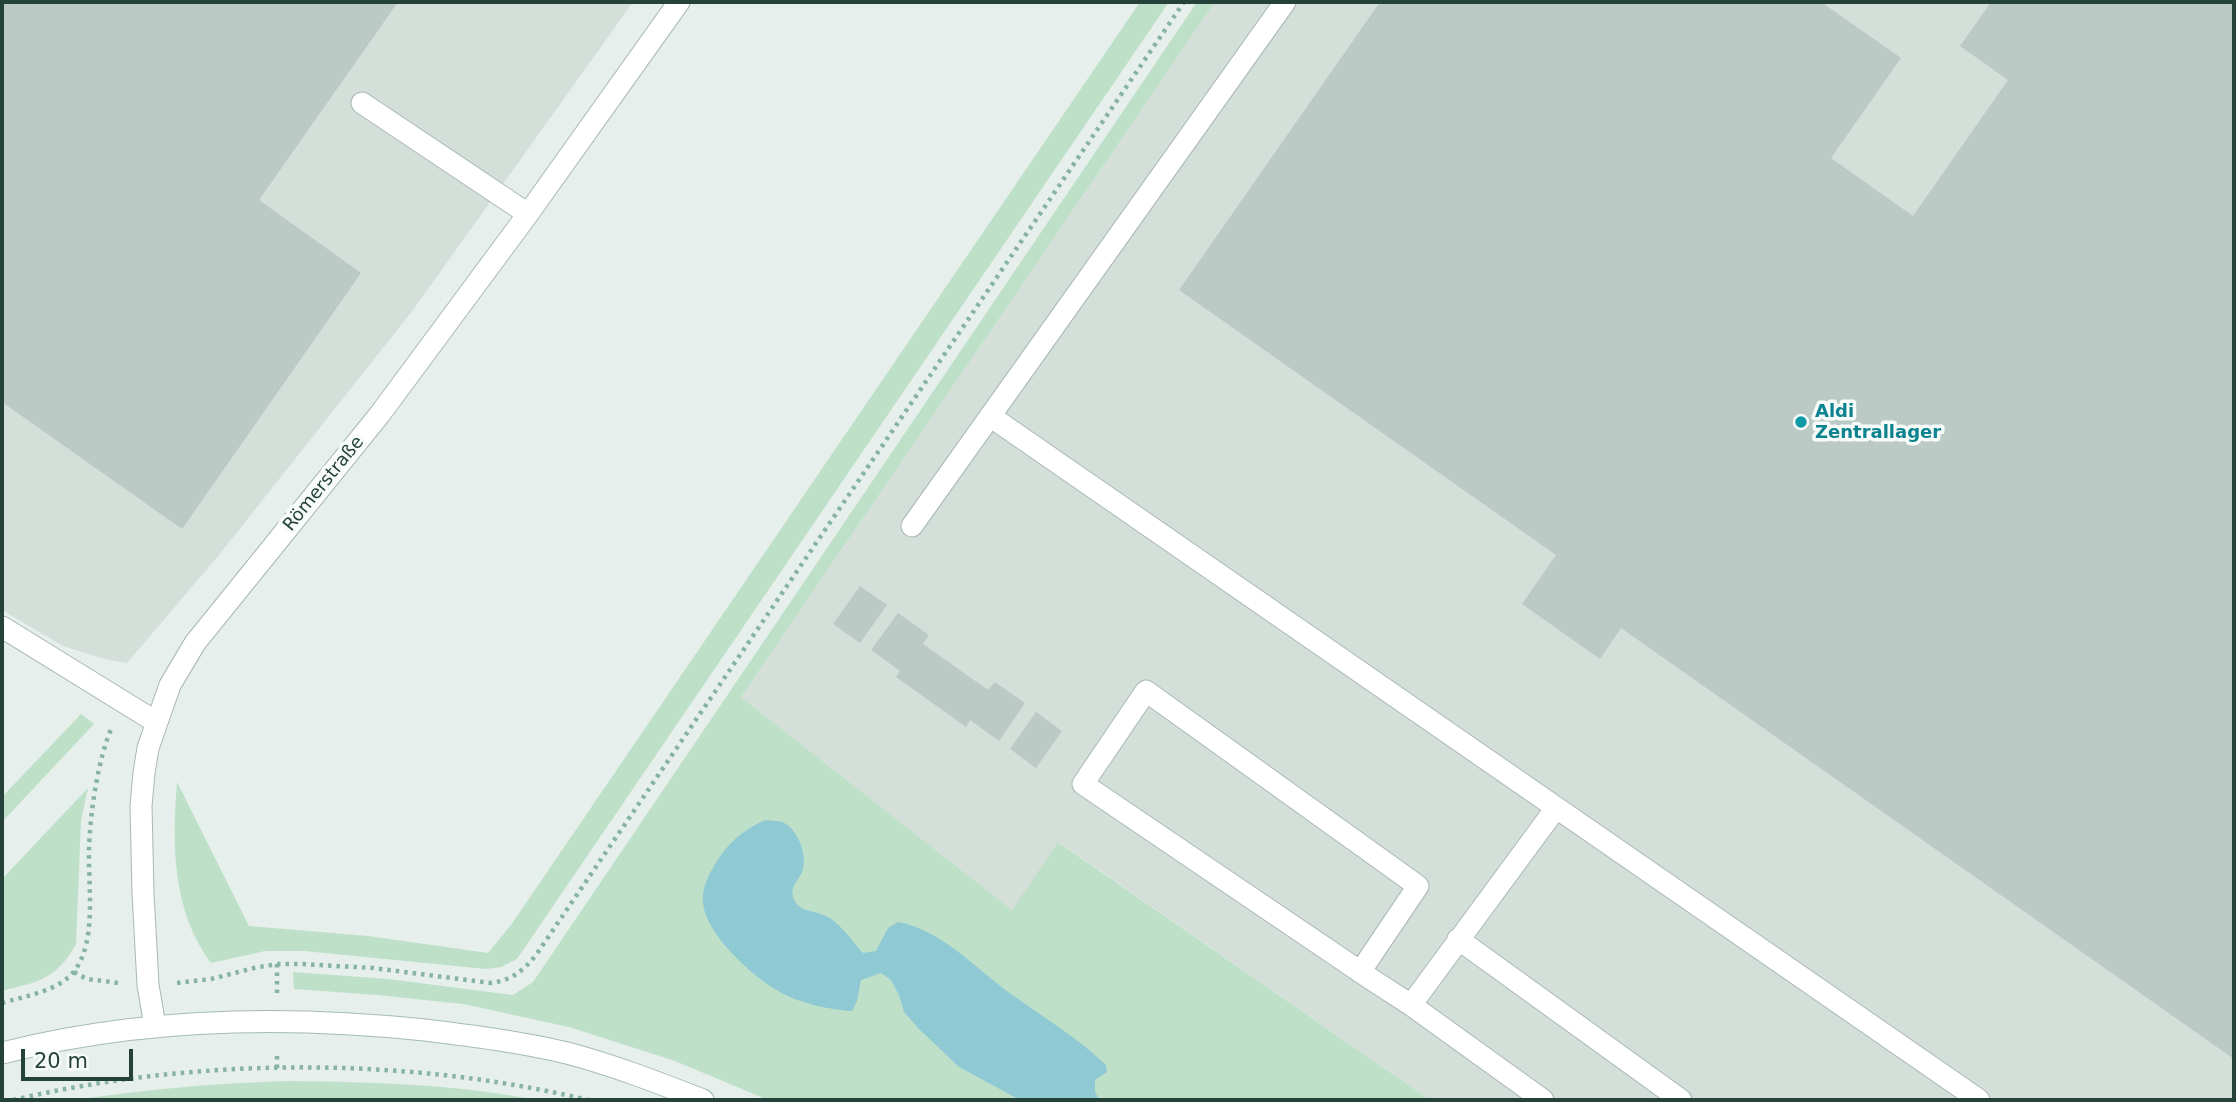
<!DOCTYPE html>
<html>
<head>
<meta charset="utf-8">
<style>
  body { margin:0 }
  #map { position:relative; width:2236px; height:1102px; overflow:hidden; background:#e6efeb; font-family:"DejaVu Sans",sans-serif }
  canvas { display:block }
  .frame { position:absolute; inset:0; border:4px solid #24423a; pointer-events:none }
  .scale { position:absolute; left:21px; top:1049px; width:112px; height:32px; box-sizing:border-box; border:4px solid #24423a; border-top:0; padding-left:9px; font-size:21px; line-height:24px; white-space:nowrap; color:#24423a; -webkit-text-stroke:5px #f7fbf9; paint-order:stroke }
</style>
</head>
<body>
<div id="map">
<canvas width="2236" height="1102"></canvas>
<div class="frame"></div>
<div class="scale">20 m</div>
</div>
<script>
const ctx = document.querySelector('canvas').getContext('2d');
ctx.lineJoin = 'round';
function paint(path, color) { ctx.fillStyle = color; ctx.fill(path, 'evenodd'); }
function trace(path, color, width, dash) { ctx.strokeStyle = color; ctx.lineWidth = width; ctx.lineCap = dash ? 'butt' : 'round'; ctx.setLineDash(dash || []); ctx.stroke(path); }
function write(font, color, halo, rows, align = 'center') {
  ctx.font = font + ' "DejaVu Sans",sans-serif'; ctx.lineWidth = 7; ctx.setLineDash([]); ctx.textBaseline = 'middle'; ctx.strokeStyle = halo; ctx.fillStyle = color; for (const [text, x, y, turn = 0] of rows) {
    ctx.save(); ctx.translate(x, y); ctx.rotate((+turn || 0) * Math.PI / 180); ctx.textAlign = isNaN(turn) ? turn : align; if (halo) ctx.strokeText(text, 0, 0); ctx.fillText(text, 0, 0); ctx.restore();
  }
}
paint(new Path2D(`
  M2 2H633L413 310 219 555 127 663 104 659 63 646 2 610Z
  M1215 2H2234V1100H1430L1059 842 1013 911 741 697Z`), '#d4dfda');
paint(new Path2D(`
  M1140 2H1169L517 959 501 967 486 969 304 951H265L211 963C172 911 172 844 177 782L249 926 368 936 488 953 511 925Z
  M1197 2H1215L741 697 1012 910 1058 842 1430 1100H768L675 1061 569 1027 463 1004 377 995 294 989 293 972 388 979 513 995 533 982Z
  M81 714 94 724 2 822V797Z
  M88 788 81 821 76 944C57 979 38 982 2 991V879Z
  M289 1081C373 1082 455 1084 537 1100H76C147 1089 217 1083 289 1081Z`), '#bfe0c8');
paint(new Path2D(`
  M765 820C771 821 781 820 786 824 799 832 808 858 802 872 798 881 790 886 793 897 798 912 812 910 824 915 840 922 851 940 863 953L876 951 888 928 898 922C942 930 975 968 1011 994 1043 1017 1078 1038 1106 1065L1107 1072 1095 1080V1091L1099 1100H1020L959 1067 919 1029 904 1012 899 995 891 980 881 973 861 980 857 1001 852 1011C831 1010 798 1003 780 992 753 977 699 930 703 895 704 885 709 874 714 866 726 844 743 830 765 820Z`), '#8ec9d4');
paint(new Path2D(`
  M2 2H398L259 200 361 273 182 529 2 402Z
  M1380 2H1821L1901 58 1831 158 1913 216 2008 80 1960 46 1991 2H2234V1059L1621 628 1600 659 1522 604 1556 555 1179 290Z
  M860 586 887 605 860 643 833 624Z
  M898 613 929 635 923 644 988 690 995 682 1025 703 999 741 970 720 966 727 896 677 900 671 871 650Z
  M1036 712 1062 731 1036 768 1010 749Z`), '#bbcac4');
const lane = new Path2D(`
  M362 103 528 214
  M990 416 1979 1100
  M912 526 1285 2
  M2 627 156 722
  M1458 939 1681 1100
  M1360 972 1418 886 1146 691 1083 784 1371 979 1411 1005
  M155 1026 148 985 143 893 141 806 144 773 148 748 170 685 195 643 380 414 528 214 679 2
  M1543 1100 1411 1005 1556 808`);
const secondary = new Path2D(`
  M2 1053C139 1018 284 1015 425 1030 473 1036 521 1042 567 1053 613 1065 659 1083 703 1100`);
trace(lane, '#a8b8b2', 23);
trace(secondary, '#a4bbb3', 23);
trace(new Path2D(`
  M277 964V994
  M74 972 87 979 119 983
  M177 983 211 979 254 968 277 964H302L373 968 491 983C512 980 523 971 536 955L1184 2
  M2 1003C25 996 60 991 75 970 97 940 88 885 89 849 90 814 98 758 112 727
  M277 1068V1052
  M13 1100C197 1057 404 1056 588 1100`), '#86b3a5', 4.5, [3.5, 5]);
trace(lane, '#fff', 21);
trace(secondary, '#fff', 21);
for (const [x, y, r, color] of [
  [1801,422,7,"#0f9aa8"]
]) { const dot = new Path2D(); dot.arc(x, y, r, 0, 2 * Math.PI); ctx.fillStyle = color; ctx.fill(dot); trace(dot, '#f7fbf9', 2.5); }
write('bold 18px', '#0d838f', '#f7fbf9', [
  ["Aldi",1815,412],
  ["Zentrallager",1815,433]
], 'left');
write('18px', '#24423a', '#f7fbf9', [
  ["Römerstraße",324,484,-51]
]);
</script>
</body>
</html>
